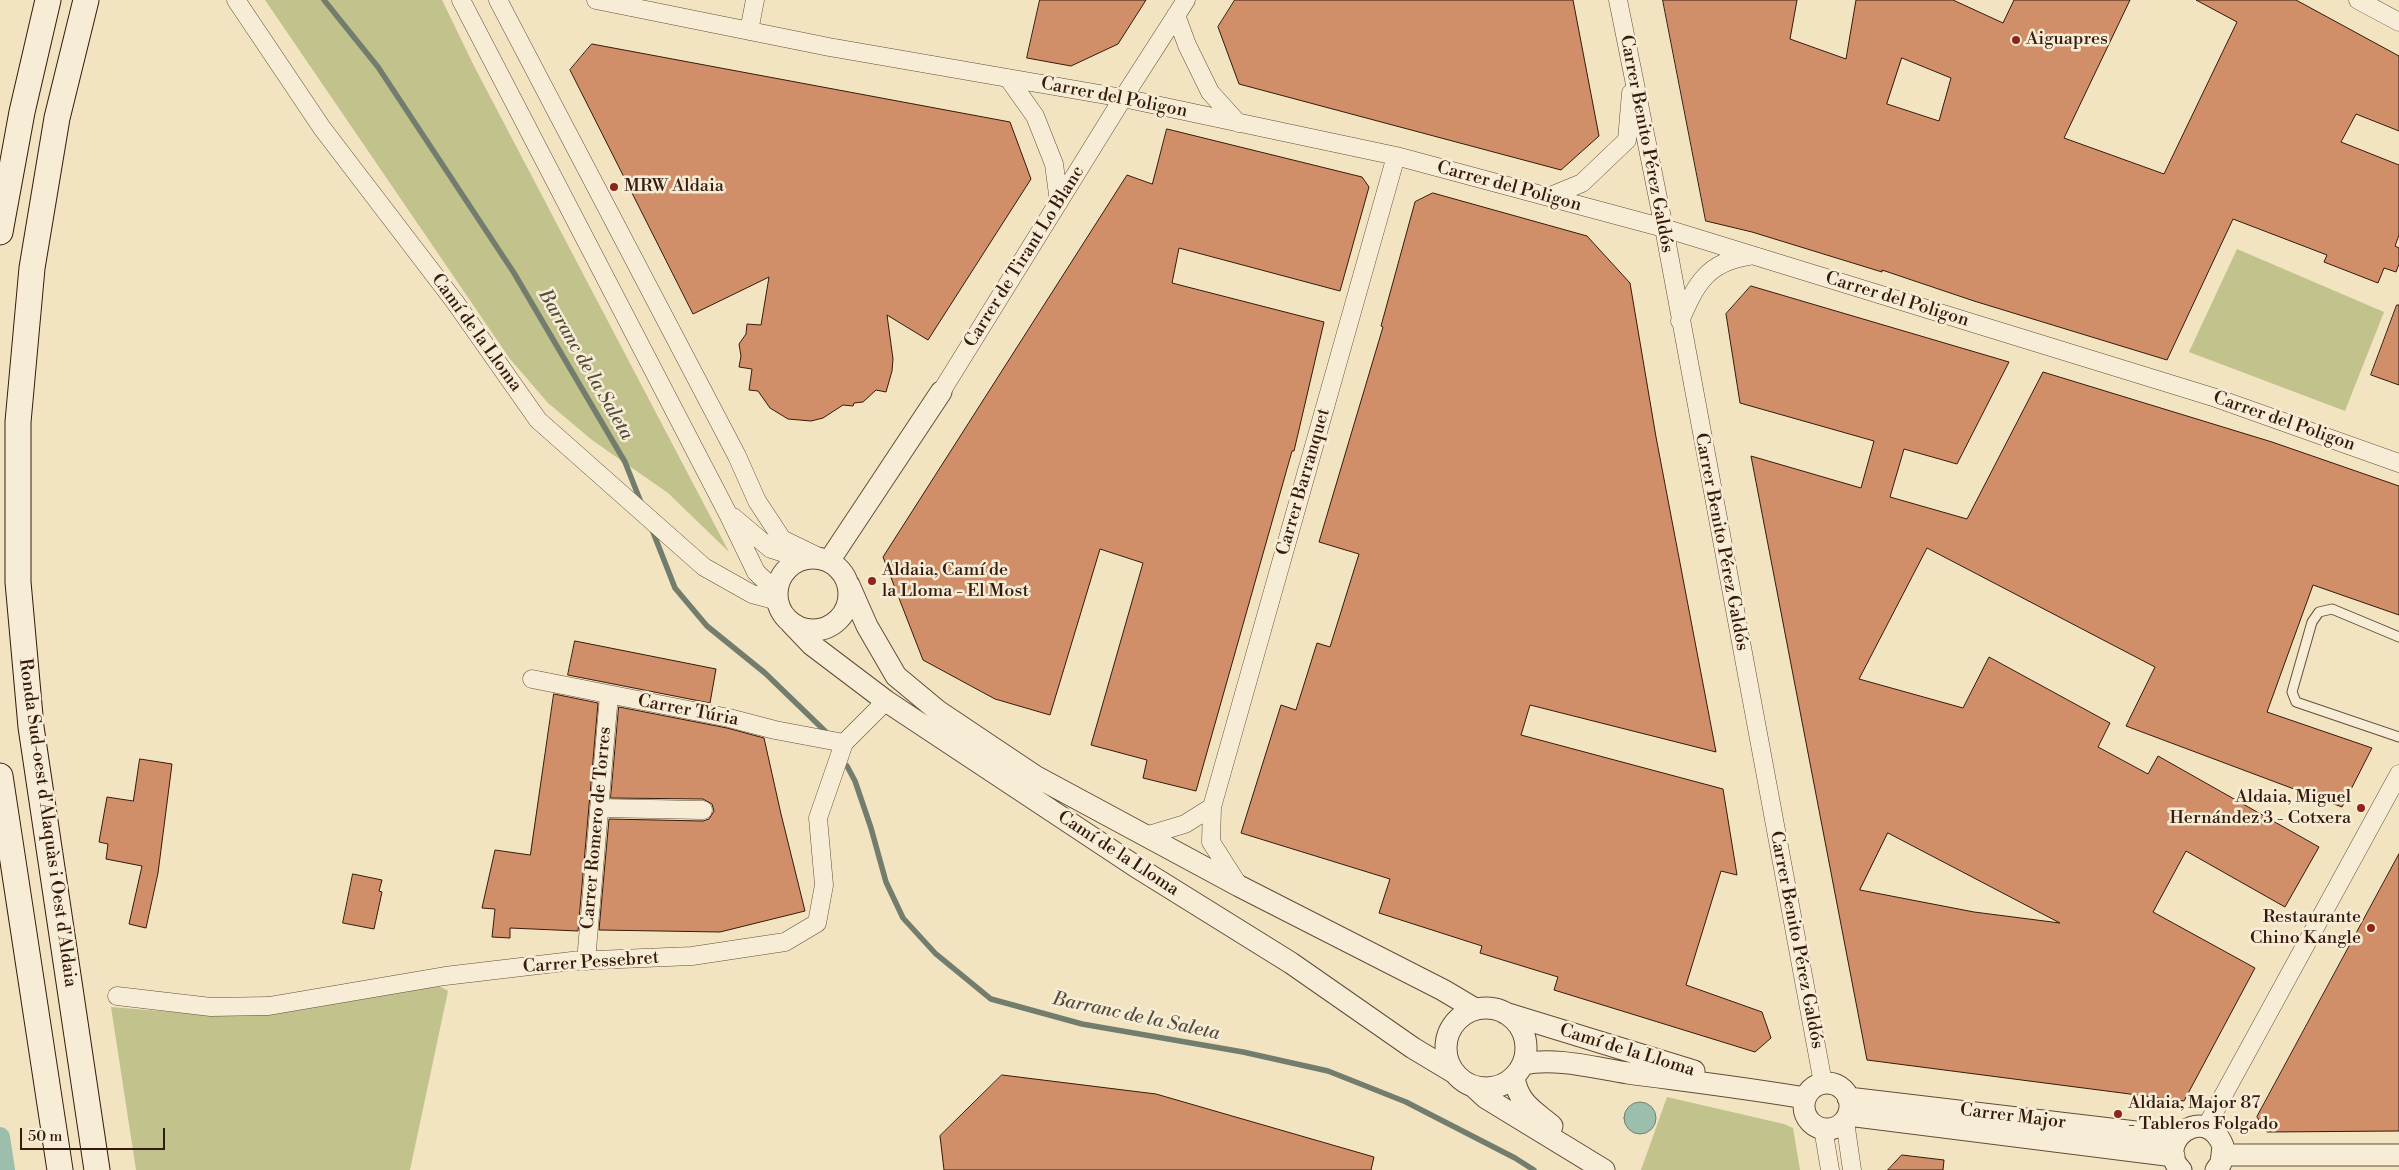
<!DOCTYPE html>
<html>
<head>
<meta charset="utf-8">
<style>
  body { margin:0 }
  #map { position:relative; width:2399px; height:1170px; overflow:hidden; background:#f2e4c0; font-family:"Libre Bodoni",serif }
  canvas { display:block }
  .scale { position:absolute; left:20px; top:1128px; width:145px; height:22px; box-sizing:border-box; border:2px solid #361a0c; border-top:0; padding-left:6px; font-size:15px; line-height:18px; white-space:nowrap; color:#361a0c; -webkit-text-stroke:4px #f7edd6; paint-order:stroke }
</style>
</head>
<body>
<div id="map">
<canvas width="2399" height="1170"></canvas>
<div class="scale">50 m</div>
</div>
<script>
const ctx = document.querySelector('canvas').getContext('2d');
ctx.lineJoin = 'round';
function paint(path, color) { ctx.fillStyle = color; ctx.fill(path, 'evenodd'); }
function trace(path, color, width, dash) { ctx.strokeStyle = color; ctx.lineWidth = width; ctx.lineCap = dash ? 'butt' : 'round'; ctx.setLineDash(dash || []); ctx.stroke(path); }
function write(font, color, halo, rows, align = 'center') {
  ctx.font = font + ' "Libre Bodoni",serif'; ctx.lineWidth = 5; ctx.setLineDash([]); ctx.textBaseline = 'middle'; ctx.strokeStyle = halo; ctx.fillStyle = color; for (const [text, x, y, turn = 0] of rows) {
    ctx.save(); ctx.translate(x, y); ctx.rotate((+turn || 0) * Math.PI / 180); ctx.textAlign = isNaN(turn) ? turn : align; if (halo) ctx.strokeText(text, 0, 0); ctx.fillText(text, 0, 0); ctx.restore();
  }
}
paint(new Path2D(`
  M265 0H442L474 66 729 552 668 493 592 440 548 403 510 359Z
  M2237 249 2384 312 2345 411 2189 352Z
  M434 983 448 991 410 1170H136L111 1007C165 1011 220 1018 274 1013 328 1007 381 995 434 983Z
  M1667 1097 1784 1124 1793 1128 1800 1170H1641Z`), '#c2c28d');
const water = new Path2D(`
  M1624 1118a16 16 0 1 1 32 0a16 16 0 1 1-32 0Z`);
paint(water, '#9cbfad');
trace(water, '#737d6d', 1);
trace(new Path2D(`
  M324 0 378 67 514 273 625 462 642 505
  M651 527 675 588 707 626 765 673 825 731
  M847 766 855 781 871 828 886 882 903 918 935 953 991 999 1082 1024 1243 1052 1328 1071 1406 1102 1515 1158 1534 1170`), '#737d6d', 5.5);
trace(new Path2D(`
  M0 1137 5 1170`), '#9cbfad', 20);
const building = new Path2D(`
  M1040 0H1146L1118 44 1071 66 1027 58Z
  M1235 0H1573L1599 136 1561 170 1239 84 1218 27Z
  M1663 0H1797L1790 39 1846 59 1856 0H1953L2003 23 2014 0H2130L2064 138 2164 174 2237 22 2196 0H2296L2399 56V131L2356 114 2341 142 2399 165V235L2395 246 2399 248V264L2396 272 2384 268 2378 283 2324 262 2327 255 2233 219 2167 360 1974 301 1882 270V272L1752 232 1706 221ZM1902 58 1951 78 1939 121 1887 104Z
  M592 44 1010 122 1031 179 928 340 887 315 893 359 892 371 886 392 876 390 863 402 854 403 853 406 843 405 823 418 811 421 788 419 770 408 758 391 749 390 752 369 739 367 741 356 739 344 746 334 747 324 761 325 769 277 693 314 570 70Z
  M1167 129 1362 177 1369 187 1340 291 1179 248 1172 283 1324 322 1294 451H1292L1196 791 1143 778 1147 760 1091 745 1143 563 1100 549 1050 715 995 699 923 660 883 557 1127 175 1152 184Z
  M1433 193 1587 236 1630 283 1656 437 1716 752 1530 705 1521 735 1723 789 1737 875 1721 871 1686 985 1762 1012 1771 1038 1755 1052 1554 990 1558 977 1480 953 1482 946 1379 913 1390 879 1241 833 1281 705 1296 710 1317 643 1330 647 1359 554 1319 542 1383 327 1381 326 1415 202Z
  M1751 286 2009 362 1957 464 1904 449 1890 497 1967 519 2043 372 2272 442 2399 486V615L2313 585 2267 712 2372 748 2342 807 2126 726 2155 667 1927 548 1859 679 1963 708 1989 657 2110 723 2098 747 2148 774 2158 756 2319 847 2285 907 2186 851 2153 912 2255 968 2184 1101 1867 1060 1751 456 1861 488 1874 441 1740 403 1726 314ZM1888 833 2060 923 1974 912 1860 890Z
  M2397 305H2399V385L2371 375Z
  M575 641 716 669 710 703 568 675Z
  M554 694 598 703 578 931 510 928V938L492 937 495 909 482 908 495 850 530 855Z
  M619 707 727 728 764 738 781 814 805 911 720 932 599 930 609 819 703 821 709 819 714 811 712 804 703 799 611 798Z
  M140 759 172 764 158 873 146 928 129 924 142 866 106 859 108 844 99 842 107 797 133 801Z
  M2399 854V1131L2267 1132 2257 1117Z
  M353 874 382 880 379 891 382 892 374 929 343 923Z
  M1002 1075 1156 1094 1374 1157 1371 1170H944L940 1136Z
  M1902 1155 1944 1160 1943 1170H1888Z`);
paint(building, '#d08f68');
trace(building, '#361a0c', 1);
const service = new Path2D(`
  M2399 637 2332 609 2319 612 2312 622 2292 692 2296 702 2399 737`);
const minor = new Path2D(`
  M236 0 322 128 455 302 538 420 704 567 752 594 778 601
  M461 0 728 514 756 572 777 592
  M498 0 737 456 757 501 782 539 823 559
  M596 0 829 47 1123 98 1396 156 1664 228 2216 398 2399 463
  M1618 0 1664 228 1823 1083
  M2358 0 2399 22
  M1176 15 1187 45 1210 92 1238 123
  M749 31 755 0
  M1008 78 1035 116 1054 164 1059 202
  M1548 197 1582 183 1627 140 1631 93
  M1680 321C1696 284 1707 262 1749 256
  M941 392 1123 98 1186 0
  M733 517 771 549 803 559
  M532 679 729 718 775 730 844 743
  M599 808 703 810
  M1145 836 1185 824 1212 807
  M1239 886 1211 842 1212 807 1396 156
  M586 961 609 695
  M117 996 211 1007 269 1006 445 976 572 961 692 956 785 942 817 923 824 885 818 818 844 743 886 701
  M1845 1121 1852 1170
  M2206 1127 2399 774
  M1823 1128 1830 1170`);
const tertiary = new Path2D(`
  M777 594a36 36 0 1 1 72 0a36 36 0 1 1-72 0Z
  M829 561 941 392
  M849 585 867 626 896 676 938 711 1035 776 1239 886 1443 990 1475 1009
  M791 623 812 645 886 701 1135 866 1291 963 1413 1048 1453 1072
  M1446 1048a40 40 0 1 1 80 0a40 40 0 1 1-80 0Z
  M1505 1013 1694 1071
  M1523 1064C1556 1057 1595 1068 1628 1073 1687 1081 1746 1088 1805 1098
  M1514 1077C1518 1103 1533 1110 1552 1126
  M1804 1106a23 23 0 1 1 46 0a23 23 0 1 1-46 0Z
  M1473 1086 1486 1098 1604 1170
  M1848 1098 2178 1137
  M1848 1115 2174 1156
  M2223 1155H2399
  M2181 1170C2153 1143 2205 1101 2223 1146L2221 1163 2216 1170`);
const secondary = new Path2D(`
  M86 0 57 118 32 268 18 422V582L31 727 97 1170
  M0 232 22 112 48 0
  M0 776 60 1170`);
trace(service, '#654c39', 11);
trace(minor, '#654c39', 19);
trace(tertiary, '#654c39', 23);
trace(secondary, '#361a0c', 27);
trace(service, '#f7edd6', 9);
trace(minor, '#f7edd6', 18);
trace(tertiary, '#f7edd6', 21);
trace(secondary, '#f7edd6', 25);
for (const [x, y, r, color] of [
  [2016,40,5,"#8f2418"],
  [614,187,5,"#8f2418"],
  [872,581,5,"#8f2418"],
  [2361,808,5,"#8f2418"],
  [2371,928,5,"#8f2418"],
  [2118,1114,5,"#8f2418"]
]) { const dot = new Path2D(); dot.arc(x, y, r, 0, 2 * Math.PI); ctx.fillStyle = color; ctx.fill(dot); trace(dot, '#f7edd6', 2); }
write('18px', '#361a0c', '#f7edd6', [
  ["Aiguapres",2026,40],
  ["MRW Aldaia",624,187],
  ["Aldaia, Camí de",882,571],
  ["la Lloma - El Most",882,592],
  ["Aldaia, Miguel",2351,798,"right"],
  ["Hernández 3 - Cotxera",2351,819,"right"],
  ["Restaurante",2361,918,"right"],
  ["Chino Kangle",2361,939,"right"],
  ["Aldaia, Major 87",2128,1104],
  ["- Tableros Folgado",2128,1125]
], 'left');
write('18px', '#361a0c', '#f7edd6', [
  ["Carrer del Poligon",1114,98,11],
  ["Carrer Benito Pérez Galdós",1646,144,79],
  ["Carrer del Poligon",1509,187,15],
  ["Carrer de Tirant Lo Blanc",1025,257,-58],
  ["Carrer del Poligon",1897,300,17],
  ["Camí de la Lloma",476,333,54],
  ["Carrer del Poligon",2284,422,19],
  ["Carrer Barranquet",1304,482,-74],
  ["Carrer Benito Pérez Galdós",1721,542,79],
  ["Carrer Túria",688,711,11],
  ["Ronda Sud-oest d'Alaquàs i Oest d'Aldaia",47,823,82],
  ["Carrer Romero de Torres",597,828,-85],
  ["Camí de la Lloma",1118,854,33],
  ["Carrer Benito Pérez Galdós",1796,940,79],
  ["Carrer Pessebret",591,963,-4],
  ["Camí de la Lloma",1627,1051,17],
  ["Carrer Major",2013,1117,7]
]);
write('italic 19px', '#554c3c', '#f7edd6', [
  ["Barranc de la Saleta",585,365,60],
  ["Barranc de la Saleta",1136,1017,12]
]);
</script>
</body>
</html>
